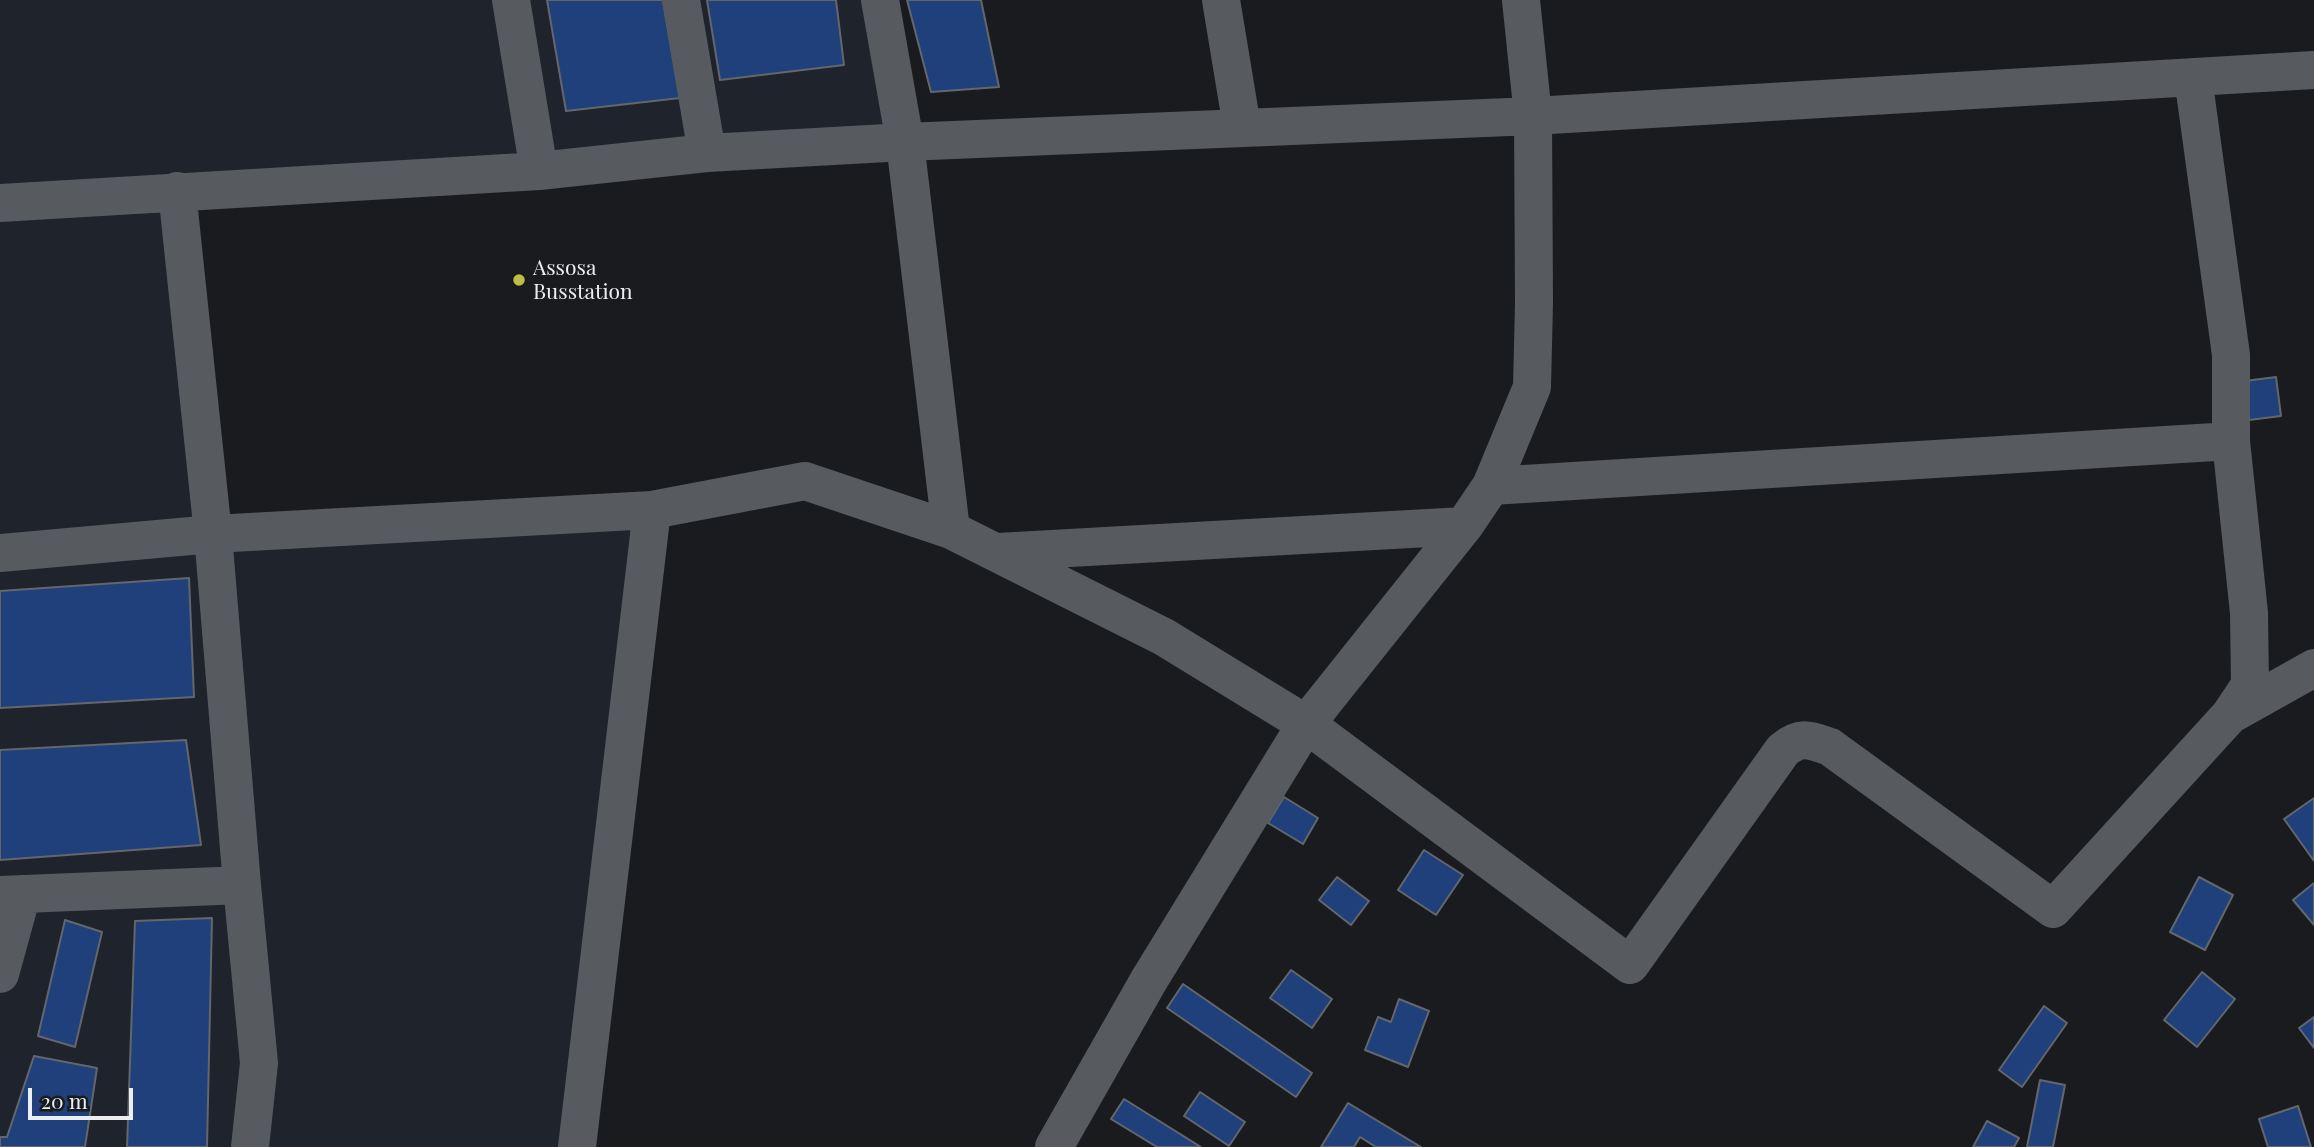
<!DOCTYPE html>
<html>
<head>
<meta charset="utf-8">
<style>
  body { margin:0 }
  #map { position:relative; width:2314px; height:1147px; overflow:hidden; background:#191b1f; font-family:"Playfair Display",serif }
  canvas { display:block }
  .scale { position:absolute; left:28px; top:1088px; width:105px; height:32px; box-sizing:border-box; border:4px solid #ebedf0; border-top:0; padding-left:9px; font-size:21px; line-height:24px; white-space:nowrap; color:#ebedf0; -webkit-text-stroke:5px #191b1f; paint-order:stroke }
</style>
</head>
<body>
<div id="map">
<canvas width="2314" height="1147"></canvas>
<div class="scale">20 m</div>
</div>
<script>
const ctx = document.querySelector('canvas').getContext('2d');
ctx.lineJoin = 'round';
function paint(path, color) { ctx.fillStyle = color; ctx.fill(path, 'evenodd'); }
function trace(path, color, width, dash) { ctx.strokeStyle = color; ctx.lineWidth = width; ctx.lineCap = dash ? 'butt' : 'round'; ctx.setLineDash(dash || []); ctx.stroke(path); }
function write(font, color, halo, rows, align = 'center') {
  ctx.font = font + ' "Playfair Display",serif'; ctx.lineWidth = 5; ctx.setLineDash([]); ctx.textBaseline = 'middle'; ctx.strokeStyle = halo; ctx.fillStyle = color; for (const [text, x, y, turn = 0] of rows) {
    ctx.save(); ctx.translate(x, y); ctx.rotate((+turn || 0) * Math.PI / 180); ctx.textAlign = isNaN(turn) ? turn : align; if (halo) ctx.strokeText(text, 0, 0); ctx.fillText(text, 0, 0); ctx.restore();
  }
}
paint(new Path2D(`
  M0 0H877L905 148 186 203 205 539 646 514 570 1147H0Z`), '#1e232c');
const building = new Path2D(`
  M547 0H663L680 98 566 111Z
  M707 0H836L844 65 720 80Z
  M907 0H981L999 87 931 92Z
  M2276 377 2281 416 2249 420 2245 381Z
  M189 578 194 697 0 708V591Z
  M186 740 201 845 0 860V750Z
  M1284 797 1318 818 1303 844 1268 823Z
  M2314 798V861L2284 819Z
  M1424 850 1463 875 1436 915 1398 890Z
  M1337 877 1369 901 1351 925 1319 900Z
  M2199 877 2233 895 2205 950 2170 932Z
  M2314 883V925L2293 900Z
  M212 918 207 1147H127L135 921Z
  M65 920 102 932 75 1047 38 1036Z
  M1291 970 1332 999 1312 1028 1270 998Z
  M2202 972 2235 999 2197 1047 2164 1020Z
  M1183 984 1312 1073 1296 1097 1167 1008Z
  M1399 999 1429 1011 1408 1067 1365 1050 1378 1017 1391 1022Z
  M2044 1006 2067 1023 2022 1087 1999 1070Z
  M2314 1017V1048L2299 1028Z
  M34 1056 97 1068 85 1147H0V1137H7Z
  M2040 1080 2065 1085 2053 1147H2027Z
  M1200 1092 1245 1122 1229 1146 1184 1116Z
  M1124 1099 1201 1147H1157L1111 1119Z
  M1348 1103 1421 1147H1376L1360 1137 1354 1147H1321Z
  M2298 1106 2311 1147H2268L2259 1119Z
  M1987 1121 2019 1138 2014 1147H1973Z`);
paint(building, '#1f407a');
trace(building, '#63666b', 2);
trace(new Path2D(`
  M511 0 539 171
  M681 0 707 153
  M880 0 905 142 951 530
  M1221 0 1242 127
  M177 191 213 534 242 885 259 1063 250 1147
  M0 203 539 171 707 153 905 142 1533 116 2314 70
  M1491 486 2231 441
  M998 552 1464 526
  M0 553 213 534 652 510 805 481 951 530 1164 637 1306 724 1630 965 1783 750C1801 735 1810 740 1830 747L2053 909 2230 715 2250 685 2249 613 2231 441V355L2193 77
  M2232 714 2314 668
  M0 895 242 885
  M0 974 22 894
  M577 1147 652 510
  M1054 1147 1149 980 1306 724 1464 526 1491 486 1532 387 1534 303 1533 116 1521 0`), '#575a5f', 38);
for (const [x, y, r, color] of [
  [519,280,7,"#bcbf44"]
]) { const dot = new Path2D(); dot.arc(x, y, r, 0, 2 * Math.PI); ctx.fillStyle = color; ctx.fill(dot); trace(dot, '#191b1f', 2.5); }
write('21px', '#ebedf0', '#191b1f', [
  ["Assosa",533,268],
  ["Busstation",533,292]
], 'left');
</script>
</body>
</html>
